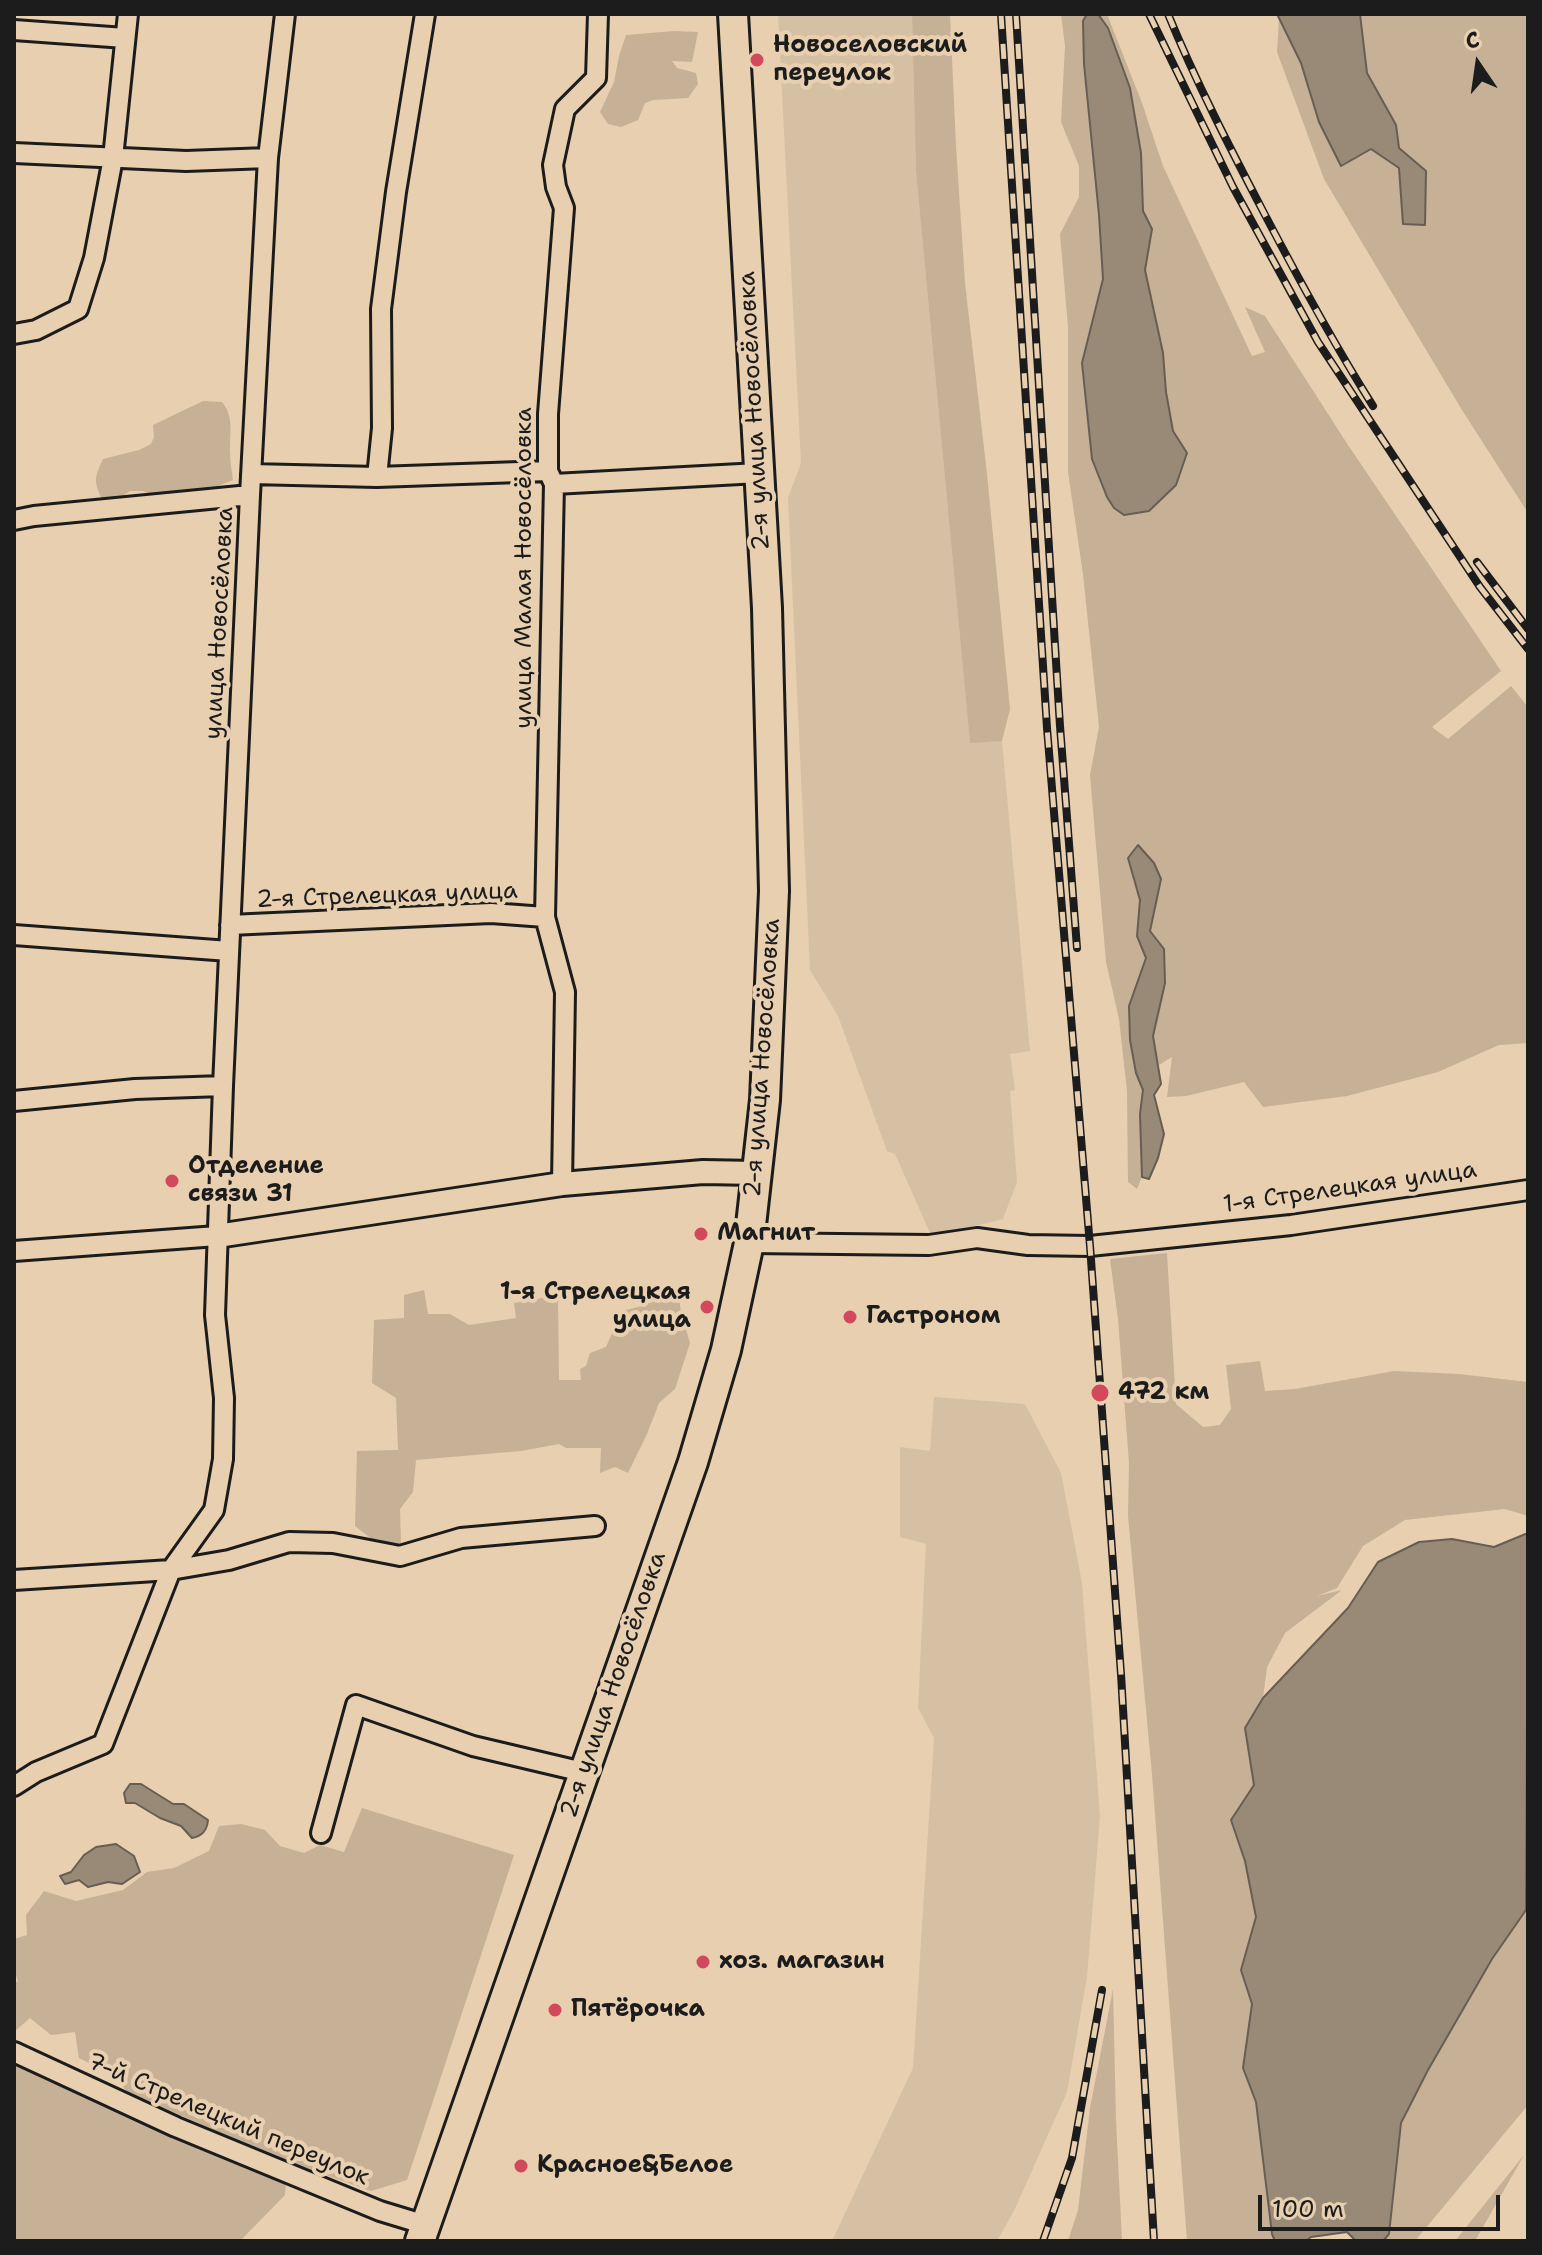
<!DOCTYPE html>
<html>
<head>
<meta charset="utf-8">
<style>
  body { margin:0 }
  #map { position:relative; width:1542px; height:2255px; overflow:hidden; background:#e7cfaf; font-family:"Shantell Sans",sans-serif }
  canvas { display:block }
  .frame { position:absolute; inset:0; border:16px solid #1c1c1c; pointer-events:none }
  .north { position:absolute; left:1438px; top:24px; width:80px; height:80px; -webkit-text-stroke:6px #e7cfaf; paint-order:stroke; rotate:347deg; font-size:22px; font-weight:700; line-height:32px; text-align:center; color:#1c1c1c }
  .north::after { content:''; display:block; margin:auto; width:28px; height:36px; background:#1c1c1c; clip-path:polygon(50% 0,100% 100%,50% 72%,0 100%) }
  .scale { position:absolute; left:1258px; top:2195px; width:242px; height:36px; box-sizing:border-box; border:4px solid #1c1c1c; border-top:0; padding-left:10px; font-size:24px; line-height:28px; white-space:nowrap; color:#1c1c1c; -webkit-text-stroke:6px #e7cfaf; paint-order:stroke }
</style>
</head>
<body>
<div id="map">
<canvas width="1542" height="2255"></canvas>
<div class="frame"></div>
<div class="north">С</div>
<div class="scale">100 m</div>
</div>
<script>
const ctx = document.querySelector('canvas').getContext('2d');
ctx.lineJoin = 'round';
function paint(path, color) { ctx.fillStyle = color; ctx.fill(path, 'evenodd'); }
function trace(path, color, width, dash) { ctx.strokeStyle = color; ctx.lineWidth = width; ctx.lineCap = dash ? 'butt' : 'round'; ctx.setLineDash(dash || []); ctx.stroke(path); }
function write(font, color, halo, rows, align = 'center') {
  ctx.font = font + ' "Shantell Sans",sans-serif'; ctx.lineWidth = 8; ctx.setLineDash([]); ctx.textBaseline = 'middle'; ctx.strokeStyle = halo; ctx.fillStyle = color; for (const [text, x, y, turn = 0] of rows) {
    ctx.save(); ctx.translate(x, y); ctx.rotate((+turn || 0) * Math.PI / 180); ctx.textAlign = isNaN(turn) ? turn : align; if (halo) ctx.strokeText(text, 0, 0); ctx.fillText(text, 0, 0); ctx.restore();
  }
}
paint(new Path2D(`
  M778 14H912L916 172 970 742 1002 741 1030 1051 1010 1054 1015 1090 1010 1091 1017 1182 1003 1219 951 1232 930 1233 895 1154 887 1151 838 1016 810 970 788 498 801 463Z
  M934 1397 1025 1404 1061 1473 1082 1583 1100 1816 1087 1977 1067 2092 1014 2211 997 2241H832L913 2068 934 1738 918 1708 926 1544 900 1537V1447L930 1451Z`), '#d6c0a3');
paint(new Path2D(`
  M912 14H950L956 146 965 283 987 474 1010 709 1002 741 970 743 916 172Z
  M1061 14H1087L1083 21 1084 64 1099 216 1103 279 1082 363 1092 459 1107 497 1114 508 1187 453 1173 431 1166 392 1163 353 1145 270 1152 229 1143 211 1141 153 1130 88 1108 28 1098 14H1107L1142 103 1163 166 1252 356 1265 352 1245 307 1265 316 1348 445 1501 671 1432 727 1448 739 1511 686 1528 707V1043L1499 1045 1438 1072 1347 1096 1263 1107 1244 1082 1186 1096 1167 1097 1172 1057 1159 1065 1153 1036 1165 983 1150 931 1161 879 1154 863 1137 845 1128 858 1140 900 1137 936 1146 958 1129 1006 1130 1040 1136 1073 1143 1090 1140 1114 1142 1177 1137 1189 1128 1182 1127 1091 1119 1019 1106 962 1090 775 1099 727 1083 574 1068 472V327L1060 234 1079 197V166L1061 122 1065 46Z
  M1360 14H1528V513L1462 410 1324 179 1277 52 1279 19 1301 63 1319 122 1342 166 1371 149 1399 168 1403 224 1396 125 1367 73Z
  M674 31 698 32 692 62 672 61 677 68 696 73 698 84 688 98 654 100 645 103 638 120 621 127 608 124 600 112 614 82 619 56 626 35Z
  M203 401 222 402C235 418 229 435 230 454 230 462 232 472 233 480L203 492 156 496 143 491H130L121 497 102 499C93 481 95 476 103 459L139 450 151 444 154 437 153 425Z
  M1167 1253 1176 1404 1203 1427 1220 1425 1231 1409 1226 1365 1260 1361 1265 1391 1295 1389 1394 1371 1459 1374 1528 1382V1516L1505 1509 1405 1520 1363 1546 1337 1588 1317 1596 1342 1590 1285 1633 1267 1667 1263 1698 1245 1727 1254 1785 1231 1820 1245 1861 1256 1917 1241 1970 1252 2004 1243 2068 1256 2102 1272 2234 1275 2241H1187L1152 1774 1128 1516 1129 1463 1118 1319 1110 1259Z
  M424 1290 428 1314H450L469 1325 516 1318 514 1303 558 1295 559 1380H581L580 1369 586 1366 590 1353 606 1347 622 1311 642 1306 646 1290 678 1291 681 1312 690 1343 675 1389 659 1403 647 1434 628 1473 615 1467 600 1473 601 1448H566L559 1444 521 1451 416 1460 413 1492 400 1509 401 1545 377 1543 355 1526 357 1451 398 1450 396 1398 372 1383 374 1320 404 1318V1295Z
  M362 1808 514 1855 407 2180 371 2191 281 2159 127 2092 114 2075 79 2058 75 2032 51 2035 30 2018 14 2032V1984L18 1981 14 1970V1939L27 1935 26 1915 44 1891 76 1901 123 1890 147 1872 174 1868 209 1851 219 1826 241 1824 265 1830 280 1846 304 1853 320 1845 344 1852Z
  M1528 1883V2105L1415 2241H1383L1389 2234 1401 2123 1428 2070 1492 1959 1526 1910Z
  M1113 1989 1116 2120 1122 2241H1068L1078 2210 1090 2108Z
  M14 2062 30 2069 41 2078 157 2127 282 2171 286 2183 285 2195 240 2241H14Z
  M1524 2155 1475 2241H1455Z`), '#c6b197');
const water = new Path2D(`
  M1087 14H1098L1108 28 1130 88 1141 153 1143 211 1152 229 1145 270 1163 353 1166 392 1173 431 1187 453 1176 485 1149 511 1124 515 1114 508 1107 497 1092 459 1082 363 1103 279 1099 215 1084 64 1083 21Z
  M1277 14H1360L1367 73 1396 125 1399 148 1426 171 1425 225 1403 224 1399 168 1371 149 1341 166 1319 122 1301 63Z
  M1138 845 1154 863 1161 879 1150 931 1164 949 1165 983 1153 1036 1161 1084 1154 1095 1164 1134 1158 1158 1149 1179 1142 1177 1140 1114 1143 1090 1136 1073 1130 1040 1129 1006 1146 958 1137 936 1140 900 1128 858Z
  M1528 1533 1526 1910 1492 1959 1428 2070 1401 2123 1389 2234 1383 2241H1356L1347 2232 1311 2237 1306 2241H1275L1272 2234 1256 2102 1243 2068 1252 2004 1241 1970 1256 1917 1245 1861 1231 1820 1254 1785 1245 1728 1263 1698 1348 1608 1378 1562 1419 1542 1452 1539 1494 1547Z
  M130 1784H141L173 1804H184L208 1820C207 1831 202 1836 192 1838L181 1826 160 1818 135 1803H126L124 1793Z
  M116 1844 134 1856 140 1872 122 1884 108 1882 88 1887 79 1880 65 1884 60 1876 71 1872 84 1855 96 1847Z`);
paint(water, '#998a77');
trace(water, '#675e53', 2);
const minor = new Path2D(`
  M14 30 125 38
  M14 153 186 161 268 158
  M14 334 36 330 78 309 94 258 113 158 128 14
  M251 474 377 477 548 471
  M377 477 382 428 381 309 396 192 425 14
  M554 484 759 473
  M14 520 34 516 250 495
  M230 925 491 913 545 917
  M14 935 229 951
  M14 1101 135 1089 223 1086
  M562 1184 565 992 545 917 554 484 548 471V414L564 208 556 187 553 165 565 109 596 78 598 14
  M749 1243 929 1245 977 1238 1028 1245 1090 1246 1291 1225 1528 1190
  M14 1251 217 1236
  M14 1580 171 1570 229 1560 289 1542 333 1543 400 1556 461 1538 595 1526
  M14 1786 36 1772 103 1744 171 1570 214 1510 223 1459 224 1398 215 1315 223 1086 250 495 268 158 285 14
  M321 1833 356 1705 473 1746 583 1772
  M14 2052 176 2127 380 2211 426 2225`);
const tertiary = new Path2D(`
  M217 1236 562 1184 703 1172 757 1173`);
const primary = new Path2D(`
  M420 2241 693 1462 726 1350 749 1243 765 1100 774 891 767 608 733 14`);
trace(minor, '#1c1c1c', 24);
trace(tertiary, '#1c1c1c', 28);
trace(primary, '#1c1c1c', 34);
trace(minor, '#e7cfaf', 18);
trace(tertiary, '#e7cfaf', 22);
trace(primary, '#e7cfaf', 28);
const rail = new Path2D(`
  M1001 14 1047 728 1090 1246 1121 1674 1154 2241
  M1016 14 1060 726 1077 948
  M1149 14 1233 187 1318 342 1480 587 1528 649
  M1168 14C1196 82 1230 148 1264 213 1298 278 1334 344 1373 406
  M1477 562 1528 629
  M1043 2241 1072 2158 1102 1990`);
trace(rail, '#1c1c1c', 8);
trace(rail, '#e7cfaf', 5, [15]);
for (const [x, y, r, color] of [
  [757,60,8,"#d1495b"],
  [172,1181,8,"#d1495b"],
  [701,1234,8,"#d1495b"],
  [707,1307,8,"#d1495b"],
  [850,1317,8,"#d1495b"],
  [1100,1393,10,"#d1495b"],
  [703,1962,8,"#d1495b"],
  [555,2010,8,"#d1495b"],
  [521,2166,8,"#d1495b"]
]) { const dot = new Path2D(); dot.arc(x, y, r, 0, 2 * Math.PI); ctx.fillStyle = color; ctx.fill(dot); trace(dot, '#e7cfaf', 3); }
write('bold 24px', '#1c1c1c', '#e7cfaf', [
  ["Новоселовский",773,46],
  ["переулок",773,74],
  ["Отделение",188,1167],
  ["связи 31",188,1195],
  ["Магнит",717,1234],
  ["1-я Стрелецкая",691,1293,"right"],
  ["улица",691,1321,"right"],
  ["Гастроном",866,1317],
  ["472 км",1118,1393],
  ["хоз. магазин",719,1962],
  ["Пятёрочка",571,2010],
  ["Красное&Белое",537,2166]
], 'left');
write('24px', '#1c1c1c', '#e7cfaf', [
  ["2-я улица Новосёловка",755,411,-93],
  ["улица Малая Новосёловка",525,568,-90],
  ["улица Новосёловка",220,623,-87],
  ["2-я Стрелецкая улица",387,896,-2],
  ["2-я улица Новосёловка",763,1058,-86],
  ["1-я Стрелецкая улица",1350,1188,-8],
  ["2-я улица Новосёловка",614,1685,-71],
  ["7-й Стрелецкий переулок",228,2120,23]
]);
</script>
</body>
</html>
